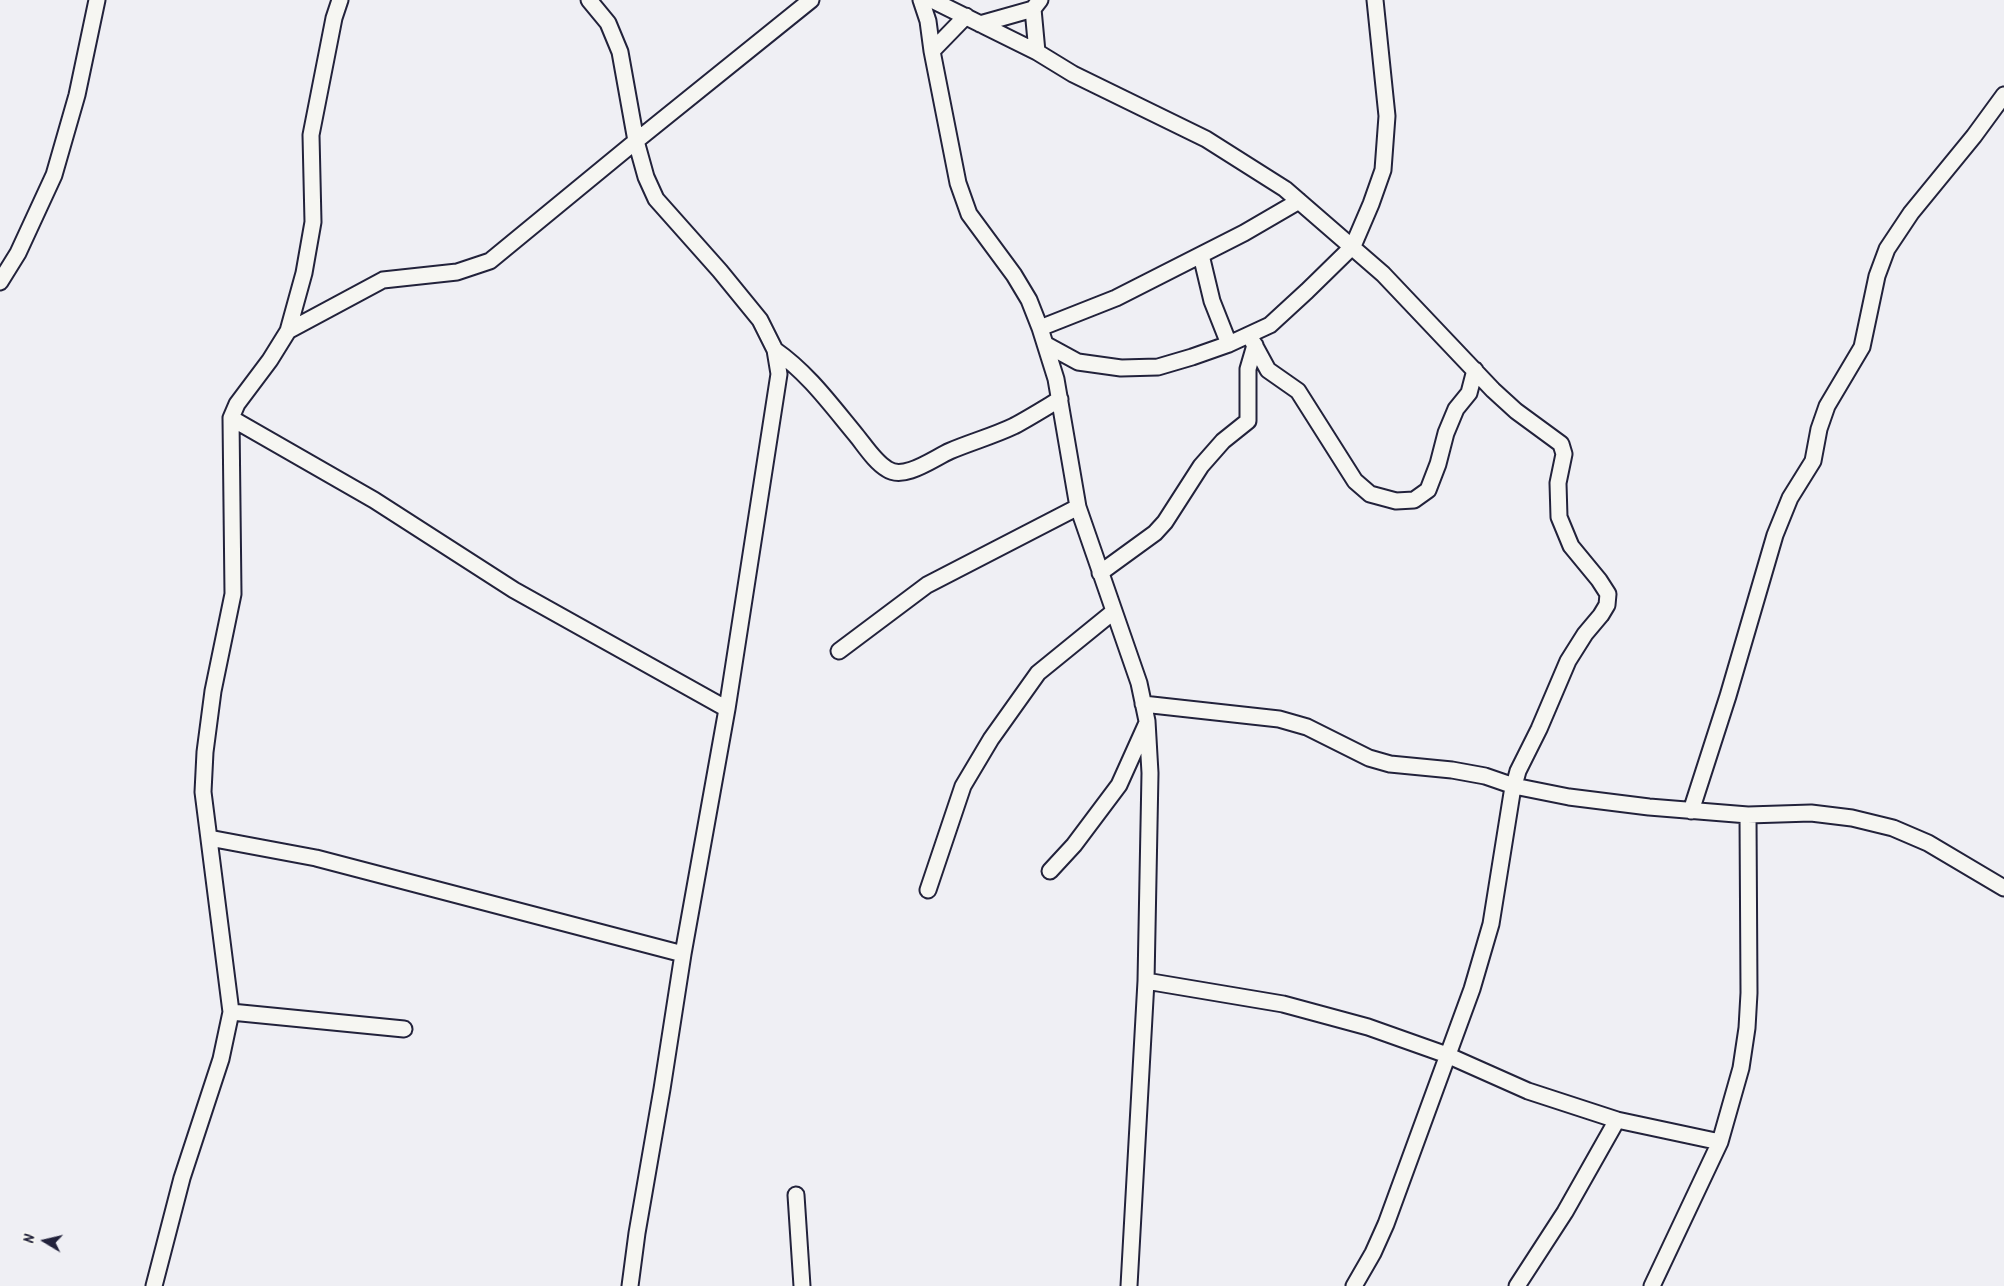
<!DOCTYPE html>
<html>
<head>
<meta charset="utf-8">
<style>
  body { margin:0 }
  #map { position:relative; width:2004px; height:1286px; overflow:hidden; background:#efeff4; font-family:Kalam,sans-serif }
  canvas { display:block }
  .north { position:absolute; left:20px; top:1216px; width:50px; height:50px; -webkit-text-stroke:4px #f6f6f2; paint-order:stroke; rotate:279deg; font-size:14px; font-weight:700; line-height:20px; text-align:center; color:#22223b }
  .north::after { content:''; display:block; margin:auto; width:18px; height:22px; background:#22223b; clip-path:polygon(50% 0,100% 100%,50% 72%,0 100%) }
</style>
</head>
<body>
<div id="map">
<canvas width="2004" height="1286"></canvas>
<div class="north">N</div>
</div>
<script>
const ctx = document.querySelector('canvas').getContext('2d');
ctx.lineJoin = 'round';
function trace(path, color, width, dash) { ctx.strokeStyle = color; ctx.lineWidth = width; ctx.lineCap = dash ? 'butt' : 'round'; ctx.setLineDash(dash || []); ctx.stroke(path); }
const street = new Path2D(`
  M589 0 608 23 620 52 636 141 646 177 656 199 720 271 760 320 775 350 779 374 727 709 683 954 662 1089 637 1233 630 1286
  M921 0 928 21 932 51 958 183 969 214 1014 275 1029 300 1040 328 1056 379 1078 507 1139 683 1147 721 1150 773 1146 981 1129 1286
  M932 0 1037 52 1073 74 1206 139 1285 189 1383 274 1493 390 1516 411 1561 444 1564 454 1558 483 1559 517 1571 546 1599 580 1608 594 1607 605 1601 615 1585 634 1568 661 1539 729 1518 771 1512 793 1491 924 1472 989 1386 1224 1373 1253 1354 1286
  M1033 9 1037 52
  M980 24 1033 9 1040 0
  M932 51 966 16
  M1201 255 1212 301 1229 344
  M0 282 18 253 54 175 77 95 97 0
  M1040 328 1116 298 1244 233 1299 201
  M288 331 383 280 457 272 490 261 636 141 811 0
  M1249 335 1268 370 1298 391 1355 481 1370 494 1396 501 1414 500 1428 490 1438 464 1446 433 1456 409 1469 393 1475 370
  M1045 344 1078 362 1121 368 1158 367 1192 357 1229 344 1270 325 1307 291 1353 246 1371 204 1383 170 1387 116 1375 0
  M775 350C808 373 831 405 856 435 865 446 875 462 887 469 904 481 934 458 950 451 971 442 993 436 1014 426 1029 418 1045 408 1060 399
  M231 418 374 500 514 590 727 709
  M1100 573 1155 533 1165 522 1201 466 1223 441 1248 421V369L1255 345
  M839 651 927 585 1078 507
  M1143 704 1279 719 1307 727 1369 758 1390 764 1452 770 1485 776 1514 786 1569 797 1649 807 1748 815 1811 813 1852 818 1893 828 1928 843 2004 888
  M1691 811 1728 696 1775 535 1790 498 1813 461 1819 429 1827 406 1862 347 1877 276 1887 249 1911 213 1974 136 2004 95
  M209 838 316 858 683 954
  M1050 871 1074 845 1119 785 1146 725
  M928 890 963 786 991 739 1038 673 1113 612
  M1146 981 1283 1004 1368 1027 1447 1055 1528 1091 1617 1120 1720 1142
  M231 1012 404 1029
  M796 1195 802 1286
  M154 1286 182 1178 221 1059 231 1012 203 792 205 752 213 691 233 594 231 418 237 404 270 360 288 331 304 273 313 222 311 135 334 18 340 0
  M1517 1286 1565 1212 1617 1120
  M1652 1286 1720 1142 1741 1068 1747 1028 1749 993 1748 815`);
trace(street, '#22223b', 19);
trace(street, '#f6f6f2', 15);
</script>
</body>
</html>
